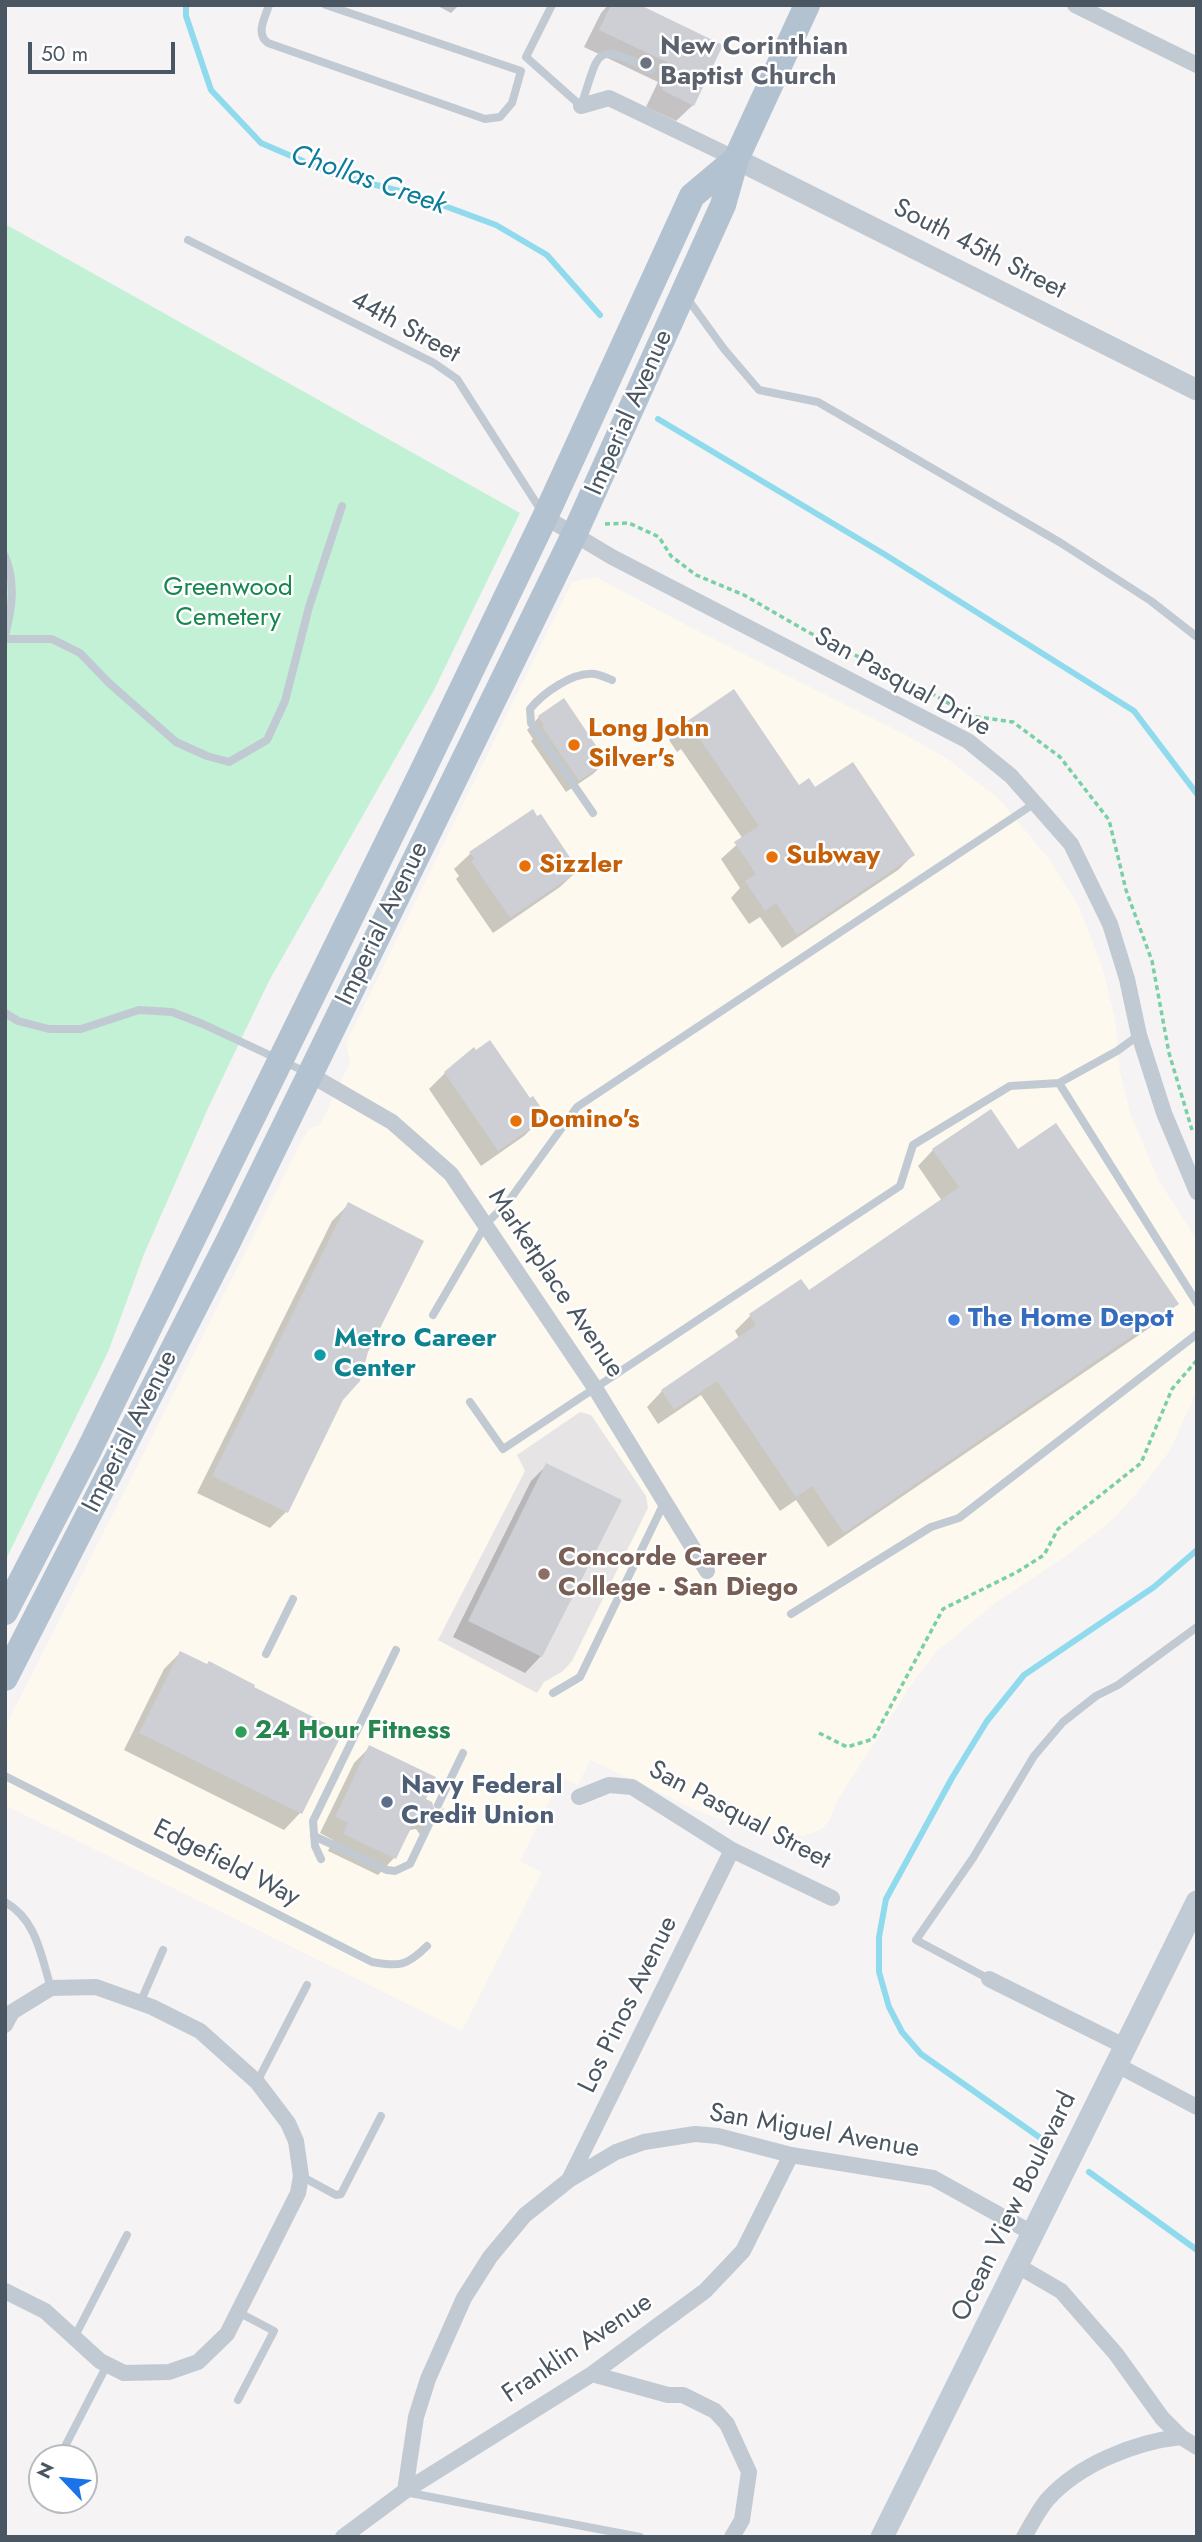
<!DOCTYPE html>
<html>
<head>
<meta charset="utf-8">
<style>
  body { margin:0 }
  #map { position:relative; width:1202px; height:2542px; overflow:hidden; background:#f5f3f3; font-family:Jost,sans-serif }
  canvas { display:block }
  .frame { position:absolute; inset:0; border:7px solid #4a5661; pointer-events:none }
  .north { position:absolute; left:28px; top:2444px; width:70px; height:70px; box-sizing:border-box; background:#fff; border:2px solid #b7bbc0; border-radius:50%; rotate:296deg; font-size:19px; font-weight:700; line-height:28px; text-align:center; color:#4a5661 }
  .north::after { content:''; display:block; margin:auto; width:24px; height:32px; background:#1a73e8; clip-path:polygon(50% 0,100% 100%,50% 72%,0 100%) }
  .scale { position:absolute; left:28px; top:42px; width:147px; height:32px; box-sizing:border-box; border:4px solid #4a5661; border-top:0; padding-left:9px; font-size:21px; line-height:24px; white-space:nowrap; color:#4a5661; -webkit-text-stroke:5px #fff; paint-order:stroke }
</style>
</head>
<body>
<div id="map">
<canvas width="1202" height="2542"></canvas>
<div class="frame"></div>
<div class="north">N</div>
<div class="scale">50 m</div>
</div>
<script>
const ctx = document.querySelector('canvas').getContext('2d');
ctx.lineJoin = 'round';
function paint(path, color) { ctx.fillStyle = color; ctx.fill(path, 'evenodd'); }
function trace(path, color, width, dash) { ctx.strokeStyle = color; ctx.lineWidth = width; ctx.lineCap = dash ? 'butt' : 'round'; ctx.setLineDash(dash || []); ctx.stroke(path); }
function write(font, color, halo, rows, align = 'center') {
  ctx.font = font + ' Jost,sans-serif'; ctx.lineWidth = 5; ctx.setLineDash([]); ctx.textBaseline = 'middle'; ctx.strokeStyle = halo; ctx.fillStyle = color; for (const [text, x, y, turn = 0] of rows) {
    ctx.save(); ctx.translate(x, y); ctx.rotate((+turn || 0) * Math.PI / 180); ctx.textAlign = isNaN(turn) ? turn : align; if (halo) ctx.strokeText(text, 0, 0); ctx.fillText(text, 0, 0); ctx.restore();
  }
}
paint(new Path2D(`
  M596 577 688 626 906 735 948 759 1000 800 1048 858 1078 905 1102 966 1116 1023 1120 1073 1131 1115 1159 1181 1197 1240V1386L1192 1402 1169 1452 1134 1496 1113 1519 1072 1552 994 1604 936 1652 915 1679 837 1801 830 1820 822 1829 804 1836H781L756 1833 694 1809 590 1760 578 1785 561 1778 520 1861 542 1872 462 2031 5 1805V1727L302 1140 309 1129 320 1125 350 1063 346 1043 572 582ZM525 1471 563 1671 544 1682 438 1640Z`), '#fdf9ef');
paint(new Path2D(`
  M580 1412 591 1415 646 1496 648 1508 572 1661 563 1671 544 1682 537 1693 438 1640 525 1471 517 1455Z`), '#e6e4e5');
paint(new Path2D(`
  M5 224 520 513 434 690 269 981 209 1106 144 1254 108 1352 5 1561Z`), '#c3f1d5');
paint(new Path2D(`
  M436 5H459L451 13Z
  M608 5H636L720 46 693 105 676 121 646 107 658 82 584 47 601 13Z
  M539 717 605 762 593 774 566 792 531 741 533 739 527 730Z
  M684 725 799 788 815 790 913 855 898 870 782 948 760 917 749 924 731 898 740 888 721 859 743 839 681 749 677 752 669 740Z
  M471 853 577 871 560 887 493 933 456 879 459 876 454 869Z
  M445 1073 530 1101 540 1120 524 1136 481 1166 429 1089Z
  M933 1150 1017 1151 1177 1304 1161 1320 828 1547 796 1500 780 1511 701 1395 658 1424 647 1407 662 1391 739 1338 735 1331 750 1316 801 1281 808 1292 942 1201 918 1166Z
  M348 1205 366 1351 286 1512 270 1528 197 1493 332 1221Z
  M547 1465 541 1656 525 1673 453 1637 531 1481Z
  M180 1653 340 1732 300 1813 284 1830 124 1750 164 1669Z
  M370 1747 433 1812 440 1813 435 1822 421 1836 416 1829 410 1830 394 1858 378 1875 328 1851 333 1840 320 1833 354 1763Z`), '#0003');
trace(new Path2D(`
  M186 5V16L211 90 261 143 333 174 415 195 496 225 547 255 600 315
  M658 419 884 554 1134 711 1197 794
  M1049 2144 921 2054 902 2032 889 2007 879 1972V1937L886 1899 952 1778 987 1721 1024 1675 1154 1587 1197 1550
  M1089 2172 1197 2250`), '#90daee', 6);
paint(new Path2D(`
  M611 5H640L723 45 694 106 662 90 673 65 599 30Z
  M734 689 799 785 809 778 815 787 853 762 915 855 797 935 776 903 765 911 745 881 756 874 734 842 759 826 697 735 693 738 683 724Z
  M564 698 607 762 579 781 542 727 544 726 538 716Z
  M533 809 537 816 541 814 579 871 510 918 471 861 475 859 469 852Z
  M490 1040 530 1098 533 1096 544 1112 539 1116 543 1120 498 1151 444 1072 474 1047 476 1050Z
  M991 1109 1018 1149 1056 1123 1179 1304 844 1533 812 1486 796 1497 717 1381 674 1410 661 1390 756 1325 749 1314 801 1279 809 1290 959 1187 932 1149Z
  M348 1202 424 1241 368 1352 360 1381 343 1400 288 1513 212 1476Z
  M546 1463 622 1500 542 1657 468 1621Z
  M180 1651 207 1664 209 1661 255 1685 254 1687 343 1732 302 1814 139 1733Z
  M369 1745 436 1777 426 1799 432 1802 435 1811H439L444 1808 437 1823V1817L433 1814H428L425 1818 417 1815 396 1859 343 1834 348 1823 335 1817Z`), '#cdcfd5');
trace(new Path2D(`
  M605 524 629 523 659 537 671 556 696 575 744 595 808 632 922 688 971 716 1013 722 1060 757 1109 820 1126 890 1152 961 1169 1053 1192 1130
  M819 1733 847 1747 873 1739 943 1609 1017 1572 1044 1555 1058 1529 1141 1463 1172 1389 1197 1360`), '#7ad0a6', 3.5, [5, 3.5]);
trace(new Path2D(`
  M269 5C265 18 255 34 268 43L485 119 500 117 512 103 521 71 326 5
  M552 5 526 57 581 106C600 50 593 41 651 70
  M188 240 434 363 457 379 542 512
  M687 298 724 349 759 390 818 402 1061 543 1151 601 1197 637
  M5 556C16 584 12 608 5 636
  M5 639H52L80 653 109 683 176 742 207 756 229 762 267 740 285 701 309 607 342 506
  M593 813 531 723 530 709C542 694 573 671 595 674 600 675 607 678 612 680
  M5 1013 18 1021 49 1029H81L139 1010 172 1012 203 1024 308 1073
  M1059 1083 1197 1303
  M433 1315 486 1224 508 1202 577 1107 1035 803
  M470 1402 503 1449 900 1186 913 1145 1010 1086 1059 1083 1117 1051 1139 1035
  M791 1614 931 1527 959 1518 1197 1334
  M266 1654 293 1599
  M553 1693 580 1677 664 1503
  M5 1776 372 1962C399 1967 407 1966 427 1946
  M438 1805 463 1753
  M314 1836 387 1870 395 1871 410 1864 431 1820
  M321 1859 315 1846 313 1821 396 1650
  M5 1902C37 1920 41 1956 51 1988
  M989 1979 916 1940 973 1858 1034 1756 1063 1722 1096 1696 1118 1685 1197 1627
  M140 2003 163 1950
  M257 2082 307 1985
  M301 2176 336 2195 341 2194 381 2116
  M238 2312 274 2331 238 2400
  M74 2338 127 2235
  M59 2458 107 2365
  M405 2492 640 2537`), '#c1cad2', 8);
trace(new Path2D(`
  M1075 5 1197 65
  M581 106 609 98 736 159
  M545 517 612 557 968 741 1011 776 1071 844 1110 924 1127 979 1139 1035 1164 1113 1197 1192
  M309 1074 392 1122 451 1174 595 1388 707 1571
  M579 1797 609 1785 632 1787 732 1850 832 1898
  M989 1979 1126 2047
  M5 2025 12 2012 51 1988 96 1987 152 2007 200 2031 257 2082 288 2123 296 2141 301 2176 298 2193 227 2334 198 2362 169 2372 124 2373 100 2361 45 2311 5 2291
  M1117 2065 1197 2107
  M569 2180 732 1850
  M1018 2266 1061 2291 1116 2354 1162 2418 1181 2437 1197 2447
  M592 2374 668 2395H683L715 2411 727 2424 749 2472 742 2520 732 2537
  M405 2491 416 2417 428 2379 464 2298 490 2257 525 2215 569 2180 616 2152 644 2142 695 2134 718 2136 791 2155 933 2178 1032 2233
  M343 2537 405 2491 592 2374 705 2291 743 2251 791 2155
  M1024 2537C1031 2525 1038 2511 1047 2500 1078 2465 1134 2442 1181 2437`), '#c1cad2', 16);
trace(new Path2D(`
  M736 159 1197 390`), '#c1cad2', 21);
trace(new Path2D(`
  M882 2537 1197 1902`), '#c1cbd6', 23);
trace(new Path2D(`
  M5 1612 88 1452 422 772 545 517 692 196 736 159
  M5 1678 228 1242 574 535 723 205 736 159 807 5`), '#b3c2d1', 26);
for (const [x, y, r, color] of [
  [646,63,7,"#6b7280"],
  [574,745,7,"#e8710a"],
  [772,857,7,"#e8710a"],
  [525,866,7,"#e8710a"],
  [516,1121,7,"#e8710a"],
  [954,1320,7,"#3f7fe0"],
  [320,1355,7,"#0f9aa8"],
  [544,1574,7,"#8d6e63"],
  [241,1732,7,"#2e9e5b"],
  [387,1802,7,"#5c6f8a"]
]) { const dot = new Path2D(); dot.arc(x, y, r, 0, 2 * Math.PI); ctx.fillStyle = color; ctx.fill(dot); trace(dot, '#fff', 2.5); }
write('bold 26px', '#5b616d', '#fff', [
  ["New Corinthian",660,48],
  ["Baptist Church",660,78]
], 'left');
write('26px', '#4a5661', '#fff', [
  ["South 45th Street",979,250,27],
  ["44th Street",405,328,29],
  ["Imperial Avenue",630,413,-66],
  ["San Pasqual Drive",902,683,29],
  ["Imperial Avenue",383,924,-64],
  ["Marketplace Avenue",555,1284,56],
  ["Imperial Avenue",131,1432,-63],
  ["San Pasqual Street",739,1816,28],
  ["Edgefield Way",226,1864,27],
  ["Los Pinos Avenue",629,2005,-64],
  ["San Miguel Avenue",814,2132,10],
  ["Ocean View Boulevard",1015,2207,-64],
  ["Franklin Avenue",578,2349,-34]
]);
write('26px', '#17864f', '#fff', [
  ["Greenwood",228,589],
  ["Cemetery",228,619]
]);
write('bold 26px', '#c56008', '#fff', [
  ["Long John",588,730],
  ["Silver's",588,760],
  ["Subway",786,857],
  ["Sizzler",539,866],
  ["Domino's",530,1121]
], 'left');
write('bold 26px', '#366cbe', '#fff', [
  ["The Home Depot",968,1320]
], 'left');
write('bold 26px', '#0d838f', '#fff', [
  ["Metro Career",334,1340],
  ["Center",334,1370]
], 'left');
write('bold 26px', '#785e54', '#fff', [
  ["Concorde Career",558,1559],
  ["College - San Diego",558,1589]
], 'left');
write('bold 26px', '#27864d', '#fff', [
  ["24 Hour Fitness",255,1732]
], 'left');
write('bold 26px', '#4e5e75', '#fff', [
  ["Navy Federal",401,1787],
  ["Credit Union",401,1817]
], 'left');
write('italic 28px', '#0c7c9b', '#fff', [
  ["Chollas Creek",368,181,19]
]);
</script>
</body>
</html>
